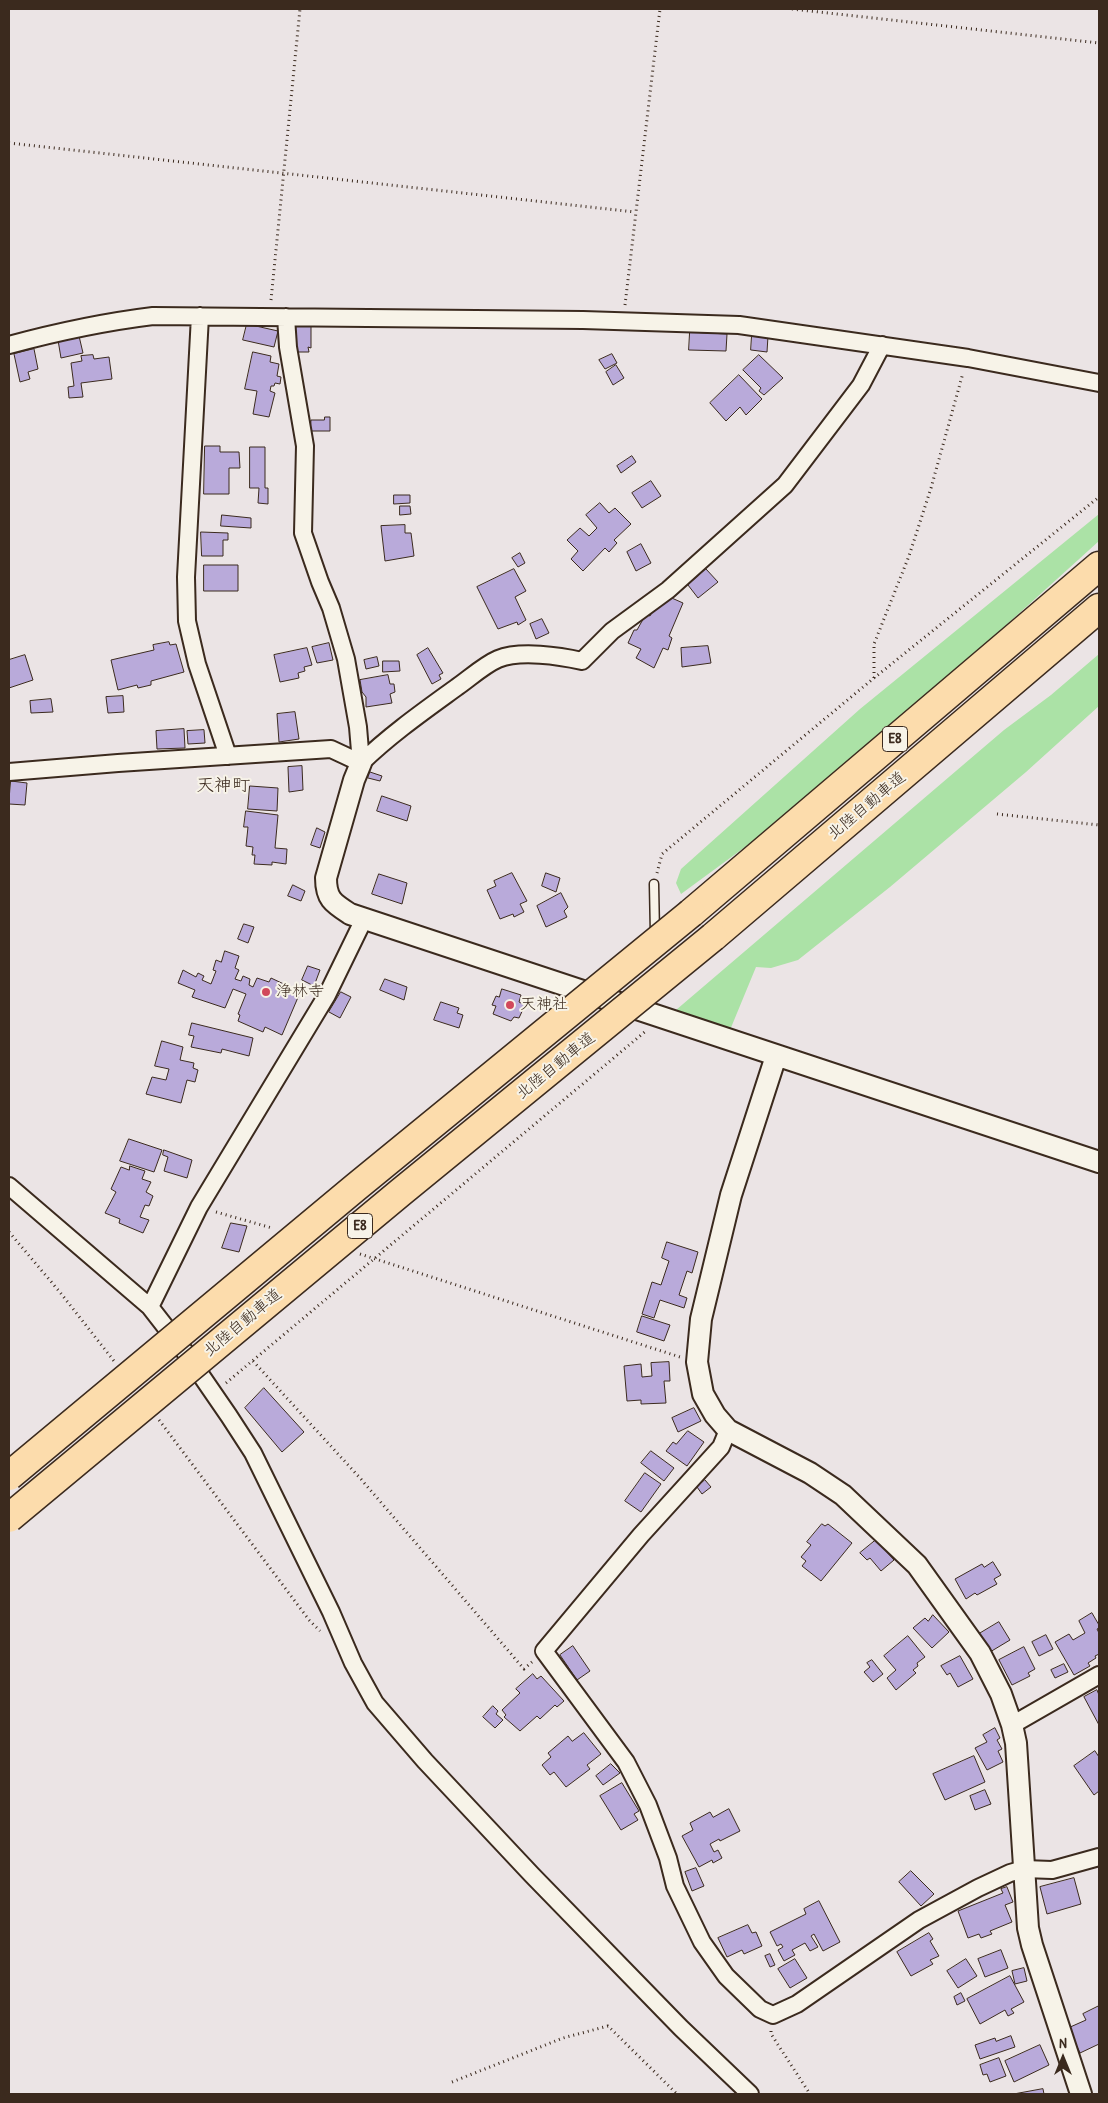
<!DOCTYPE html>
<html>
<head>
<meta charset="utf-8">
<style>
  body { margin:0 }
  #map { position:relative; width:1108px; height:2103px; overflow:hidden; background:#ebe4e5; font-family:"Patrick Hand",sans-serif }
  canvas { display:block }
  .frame { position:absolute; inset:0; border:10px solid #3b2a1e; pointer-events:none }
  .north { position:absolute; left:1038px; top:2033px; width:50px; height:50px; -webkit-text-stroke:4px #f7f3e8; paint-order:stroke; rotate:0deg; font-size:14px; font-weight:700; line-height:20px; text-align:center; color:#3b2a1e }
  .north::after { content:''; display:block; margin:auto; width:18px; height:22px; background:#3b2a1e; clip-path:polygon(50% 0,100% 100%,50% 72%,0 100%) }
</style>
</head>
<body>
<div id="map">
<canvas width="1108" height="2103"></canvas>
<div class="frame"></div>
<div class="north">N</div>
</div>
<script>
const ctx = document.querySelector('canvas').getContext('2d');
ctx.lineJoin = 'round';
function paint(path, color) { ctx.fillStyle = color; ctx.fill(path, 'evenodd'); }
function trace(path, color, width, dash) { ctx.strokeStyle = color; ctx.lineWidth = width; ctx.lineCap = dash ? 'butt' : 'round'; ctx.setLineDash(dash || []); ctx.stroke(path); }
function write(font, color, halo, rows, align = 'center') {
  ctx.font = font + ' "Patrick Hand","Klee One",sans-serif'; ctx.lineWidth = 4; ctx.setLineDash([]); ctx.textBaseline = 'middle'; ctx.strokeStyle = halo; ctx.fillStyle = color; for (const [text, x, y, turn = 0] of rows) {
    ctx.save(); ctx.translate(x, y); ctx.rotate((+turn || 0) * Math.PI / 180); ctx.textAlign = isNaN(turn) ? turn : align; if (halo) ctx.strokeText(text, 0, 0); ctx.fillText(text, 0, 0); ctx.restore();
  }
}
paint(new Path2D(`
  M1099 514V541L920 703 790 814 681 894 676 883 681 869 860 709Z
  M1099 654V706L1026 772 890 887 798 960 771 968 756 967 730 1030 672 1011 676 1010 1004 730 1051 695Z`), '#abe2a6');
const building = new Path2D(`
  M247 324 278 331 274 347 243 340Z
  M311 325V348L308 347 309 352H296L293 326Z
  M690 332 727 334 726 351 689 350Z
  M752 335 768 336 767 352 751 350Z
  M79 336 83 353 61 358 58 340Z
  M34 349 38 369 28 372 30 379 20 382 14 354Z
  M253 352 271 356 270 362 279 364 277 376 281 377 280 384 275 383 274 386H271L270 391 275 393 269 417 253 414 257 391 245 389Z
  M612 354 617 363 605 369 599 360Z
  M93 355 94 359 109 357 112 379 81 383 83 397 69 398 68 387 74 386 71 363 82 361 81 356Z
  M759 355 783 378 764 395 759 391 761 388 743 370Z
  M616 365 624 378 613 385 606 372Z
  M739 375 762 399 746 415 740 407 726 421 710 403Z
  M325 417H330V431H310L311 420H324Z
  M205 446H220V452H239L240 468H229V494H204Z
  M250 447H265V488H268V504L258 503 259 488H250Z
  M632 456 636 462 621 473 617 466Z
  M651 481 661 496 642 508 632 493Z
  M394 495H410V503L394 504Z
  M600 503 609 513 615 508 631 524 614 540 617 543 609 552 605 548 583 571 571 559 578 551 567 540 580 528 589 536 597 528 586 515Z
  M400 506H410L411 514 400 515Z
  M222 515 251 518V528L221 526Z
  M405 525V533H411L414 556 385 561 381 526Z
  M201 532 228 533V540H223V556H202Z
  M641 544 651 563 636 571 627 552Z
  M520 553 525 563 518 567 512 558Z
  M204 565H238V591H204Z
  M514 569 526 591 515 597 526 620 518 625 517 622 498 629 477 587Z
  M706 569 718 582 698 598 688 585Z
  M665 595 683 603 669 636 672 638 668 650 663 648 654 668 636 658 641 649 628 643 634 630H637L646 614 650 616 658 600Z
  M542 619 549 633 536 639 530 624Z
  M169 642 170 645 176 644 184 672 151 681V685L138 688 137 685 118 690 111 660 154 650 153 645Z
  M329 643 333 660 317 663 312 647Z
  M708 646 711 663 682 667 681 648Z
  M307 648 312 665 304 667 305 671 298 673 299 678 280 682 274 655Z
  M428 648 443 673 439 675 441 679 432 684 417 655Z
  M25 655 33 680 9 688V660Z
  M377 657 379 666 366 669 364 660Z
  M383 661H399L400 671 383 672Z
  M388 675 390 684H394L395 692 390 694 392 703 366 707V697L362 692 360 680Z
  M123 696 124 712 108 713 106 697Z
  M51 699 53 712 31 713 30 701Z
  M295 712 299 739 279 742 277 714Z
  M184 729 185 748 157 749 156 731Z
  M204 730 205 743 188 744 187 731Z
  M302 766 303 790 289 792 288 767Z
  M370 772 382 776 380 781 368 778Z
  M11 781 27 783 25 805 9 804Z
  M250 786 278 788 277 811 248 809Z
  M382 796 411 806 407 821 377 811Z
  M246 811 278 815 275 848 287 849 286 864 272 862V865L254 864 255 855H252L253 847 246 846 248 827H244Z
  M317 828 325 832 320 848 311 845Z
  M512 873 527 901 520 904 524 912 514 917 513 914 500 919 487 890 496 886 494 881Z
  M546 873 560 878 556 892 542 886Z
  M379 874 407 883 402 904 372 894Z
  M293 885 305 891 301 901 288 896Z
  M561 893 568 907 564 911 567 917 546 927 537 906Z
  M244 924 254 927 248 943 238 939Z
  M225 951 239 956 235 968 239 970 235 979 241 981 243 976 250 979 249 985 253 987 257 978 269 982 271 978 288 986 286 990 299 995 282 1035 265 1027 263 1032 238 1021 240 1015 238 1014 246 994 233 989 225 1008 192 997 195 990 178 983 183 970 196 977 198 973 204 976 202 980 211 984 216 971 213 970 216 960 221 962Z
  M308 966 320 970 314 986 302 980Z
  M385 979 407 987 404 1000 380 990Z
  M502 989 521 995 519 1002 525 1005 519 1018 514 1017 511 1021 493 1014 496 1006 492 1005 496 996 499 997Z
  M341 992 351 997 340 1018 329 1012Z
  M441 1002 459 1008 457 1013 463 1015 459 1028 434 1020Z
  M192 1023 253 1038 249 1056 222 1049 221 1053 191 1047 194 1036 189 1035Z
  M162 1041 183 1047 180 1060 194 1063 193 1068 198 1070 195 1082 187 1080 181 1103 146 1094 152 1077 166 1080 169 1069 155 1066Z
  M129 1139 162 1150 154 1172 120 1161Z
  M164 1150 192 1160 187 1178 164 1171 168 1157 163 1155Z
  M130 1166 145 1171 142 1179 151 1182 146 1192 153 1196 149 1206 145 1205 140 1217 149 1220 143 1233 119 1223 120 1219 105 1213 116 1192 111 1189 121 1167 129 1170Z
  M231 1223 247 1226 239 1252 222 1248Z
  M667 1242 698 1252 692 1273 687 1271 679 1295 687 1298 684 1308 660 1300 654 1318 642 1314 652 1282 661 1285 669 1261 662 1258Z
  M642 1316 670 1325 664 1341 637 1332Z
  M669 1362 670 1381H664L666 1403 641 1404V1400L627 1401 624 1366 641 1364 642 1377 652 1376 651 1363Z
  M264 1388 304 1432 282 1452 245 1408Z
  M694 1408 701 1421 678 1432 672 1418Z
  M688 1431 704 1442 687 1466 666 1451 673 1442 676 1444Z
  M651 1451 674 1468 664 1481 641 1463Z
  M645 1473 661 1484 641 1512 625 1501Z
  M705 1480 711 1487 702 1494 697 1487Z
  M822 1524 825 1526 828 1524 852 1543 821 1581 802 1566 806 1561 801 1557 811 1545 807 1542Z
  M876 1540 894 1560 881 1571 870 1558 867 1560 860 1553Z
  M993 1562 1001 1575 994 1579 997 1584 977 1595 975 1593 966 1599 955 1579 982 1564 984 1567Z
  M1092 1613 1099 1625V1628L1097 1629 1099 1633V1654L1095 1656 1096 1658 1088 1663 1090 1666 1074 1675 1055 1642 1069 1634 1073 1640 1085 1633 1079 1621Z
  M933 1615 949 1632 932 1648 913 1628 925 1618 928 1621Z
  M999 1622 1010 1640 990 1652 979 1634Z
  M1046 1635 1053 1649 1039 1656 1032 1642Z
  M908 1636 925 1657 917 1663 918 1666 913 1670 916 1673 896 1690 887 1678 896 1670 884 1656Z
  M573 1646 590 1671 577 1680 560 1655Z
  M1024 1647 1035 1669 1028 1673 1030 1676 1012 1685 999 1660Z
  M960 1656 973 1679 958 1687 950 1673 947 1675 941 1666Z
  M872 1660 883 1674 873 1682 864 1672 870 1667 867 1663Z
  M1064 1664 1068 1672 1055 1678 1051 1670Z
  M533 1674 537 1679 541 1676 564 1701 557 1707 555 1705 540 1719 537 1716 520 1731 504 1717 506 1715 502 1710 520 1693 516 1689Z
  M1097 1690 1099 1695V1725L1084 1697Z
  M493 1706 498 1711 496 1714 503 1720 495 1728 483 1717Z
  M995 1728 1000 1738 997 1740 1002 1749 998 1751 1003 1762 987 1770 975 1748 987 1742 983 1735Z
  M584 1733 601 1754 587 1765 590 1769 566 1787 554 1772 550 1775 542 1765 551 1757 548 1753 568 1736 572 1741Z
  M1095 1751 1099 1757V1791L1094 1795 1074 1766Z
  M974 1756 985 1782 945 1800 933 1774Z
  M611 1764 620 1773 603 1785 596 1776Z
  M622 1783 639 1811 634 1814 638 1820 621 1830 600 1796Z
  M985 1790 991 1804 975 1810 970 1796Z
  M729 1809 740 1831 720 1841 719 1839 710 1844 714 1852 718 1850 722 1858 713 1863 712 1860 699 1867 682 1836 693 1830 690 1823 710 1812 713 1817Z
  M696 1868 704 1886 692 1891 685 1872Z
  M911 1871 934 1894 921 1906 899 1882Z
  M1074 1878 1081 1904 1047 1914 1040 1887Z
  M1007 1887 1013 1902 1005 1905 1012 1922 990 1931 992 1934 981 1938 979 1934 968 1938 958 1911 1003 1893 1001 1889Z
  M819 1901 840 1942 823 1951 814 1934 811 1936 818 1947 810 1951 805 1943 792 1950 795 1955 784 1961 778 1950 783 1947 781 1944 777 1946 770 1932 806 1914 804 1909Z
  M748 1925 752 1933 756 1932 762 1946 744 1954 742 1950 727 1957 718 1938Z
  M929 1933 933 1939 930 1941 939 1956 930 1960 933 1964 911 1976 897 1952Z
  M1001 1950 1008 1968 985 1977 978 1959Z
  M770 1954 775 1965 770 1967 765 1956Z
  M795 1959 807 1978 790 1988 778 1969Z
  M966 1959 977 1976 958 1988 947 1971Z
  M1024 1968 1027 1981 1015 1984 1012 1971Z
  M1010 1976 1024 2002 1011 2009 1014 2013 1008 2016 1005 2010 980 2024 967 1999Z
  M961 1993 965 2001 957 2005 954 1997Z
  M1099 2006V2044L1080 2053 1068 2028 1086 2020 1083 2014Z
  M1011 2036 1015 2047 980 2059 975 2045 995 2038 996 2041Z
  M1040 2045 1049 2065 1014 2082 1005 2061Z
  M999 2058 1006 2076 990 2082 987 2074 983 2075 980 2065Z
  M1043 2089 1044 2094H1014Z`);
paint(building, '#b9aada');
trace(building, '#3b2a1e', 1);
const service = new Path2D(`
  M654 884 655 934`);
const minor = new Path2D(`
  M200 316 186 577 187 621 197 664 228 756
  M286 317 288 347 305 446 303 533 320 582 331 608 346 659 358 727 361 763
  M9 345C57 332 104 322 153 316L583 320 739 325 968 358 1099 383
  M361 763C391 734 424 711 457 687 470 678 484 665 498 659 520 650 560 656 582 661L612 631 668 590 785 485 861 385 882 345
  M9 772 118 763 331 749 361 763
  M9 1186 150 1307 185 1352 229 1416 253 1453 331 1612 353 1663 375 1703 425 1761 532 1875 681 2028 750 2094
  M150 1307 199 1207 327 995 364 919
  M728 1430 721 1447 641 1535 544 1651 626 1762 648 1805 668 1858 675 1886 702 1942 726 1976 760 2009 773 2015 797 2004 919 1920 978 1888 1010 1873 1024 1869 1052 1870 1099 1857
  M1012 1725 1099 1675`);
const tertiary = new Path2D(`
  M361 763 354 780 326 878C326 899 333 903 350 914L1099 1162
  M776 1056 731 1195 701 1319 697 1362 703 1394 715 1415 728 1430 810 1473 843 1495 917 1565 980 1653 1001 1694 1012 1725 1016 1743 1028 1928 1032 1945 1081 2094`);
const motorway = new Path2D(`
  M691 913 1099 566
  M713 937 1099 608`);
trace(service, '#3b2a1e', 11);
trace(minor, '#3b2a1e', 20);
trace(tertiary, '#3b2a1e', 24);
trace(motorway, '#3b2a1e', 31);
trace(new Path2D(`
  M792 9 1099 43
  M9 143 635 212
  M271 300 300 9
  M625 305 660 9
  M874 678V644L909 556 931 488 963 373
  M997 814 1099 825
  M657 873 662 854 874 678 1099 497
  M216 1212 272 1228
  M9 1232 59 1291 114 1361
  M360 1254 680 1357
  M253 1361 360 1478 524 1669 532 1662
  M226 1383 647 1030
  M159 1420 309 1620 320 1631
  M771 2031V2034L810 2094
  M452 2082 563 2038 608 2026 677 2094`), '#3b2a1e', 3, [1, 4]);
trace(service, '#f7f3e8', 8);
trace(minor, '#f7f3e8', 16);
trace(tertiary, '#f7f3e8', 20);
trace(motorway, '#fcdcac', 28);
const motorwayBridge = new Path2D(`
  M9 1476 356 1187 691 913
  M9 1518 401 1192 713 937`);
trace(motorwayBridge, '#3b2a1e', 31, []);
trace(motorwayBridge, '#fcdcac', 28);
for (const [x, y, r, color] of [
  [266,992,5,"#d1495b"],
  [510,1005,5,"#d1495b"]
]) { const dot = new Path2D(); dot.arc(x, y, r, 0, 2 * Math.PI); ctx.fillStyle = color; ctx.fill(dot); trace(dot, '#f7f3e8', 2); }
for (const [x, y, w] of [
  [895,739,25],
  [360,1226,25]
]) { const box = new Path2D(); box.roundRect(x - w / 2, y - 12.5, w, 25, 4); ctx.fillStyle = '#f7f3e8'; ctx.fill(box); trace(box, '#3b2a1e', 1); }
write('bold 15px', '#3b2a1e', null, [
  ["E8",895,739],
  ["E8",360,1226]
]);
write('16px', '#3b2a1e', '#f7f3e8', [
  ["北陸自動車道",867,806,-40],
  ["北陸自動車道",556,1066,-39],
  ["北陸自動車道",243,1323,-40]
]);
write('16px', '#3b2a1e', '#f7f3e8', [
  ["浄林寺",276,992],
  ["天神社",520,1005]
], 'left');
write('18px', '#3b2a1e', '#f7f3e8', [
  ["天神町",223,786]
]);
</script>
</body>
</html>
